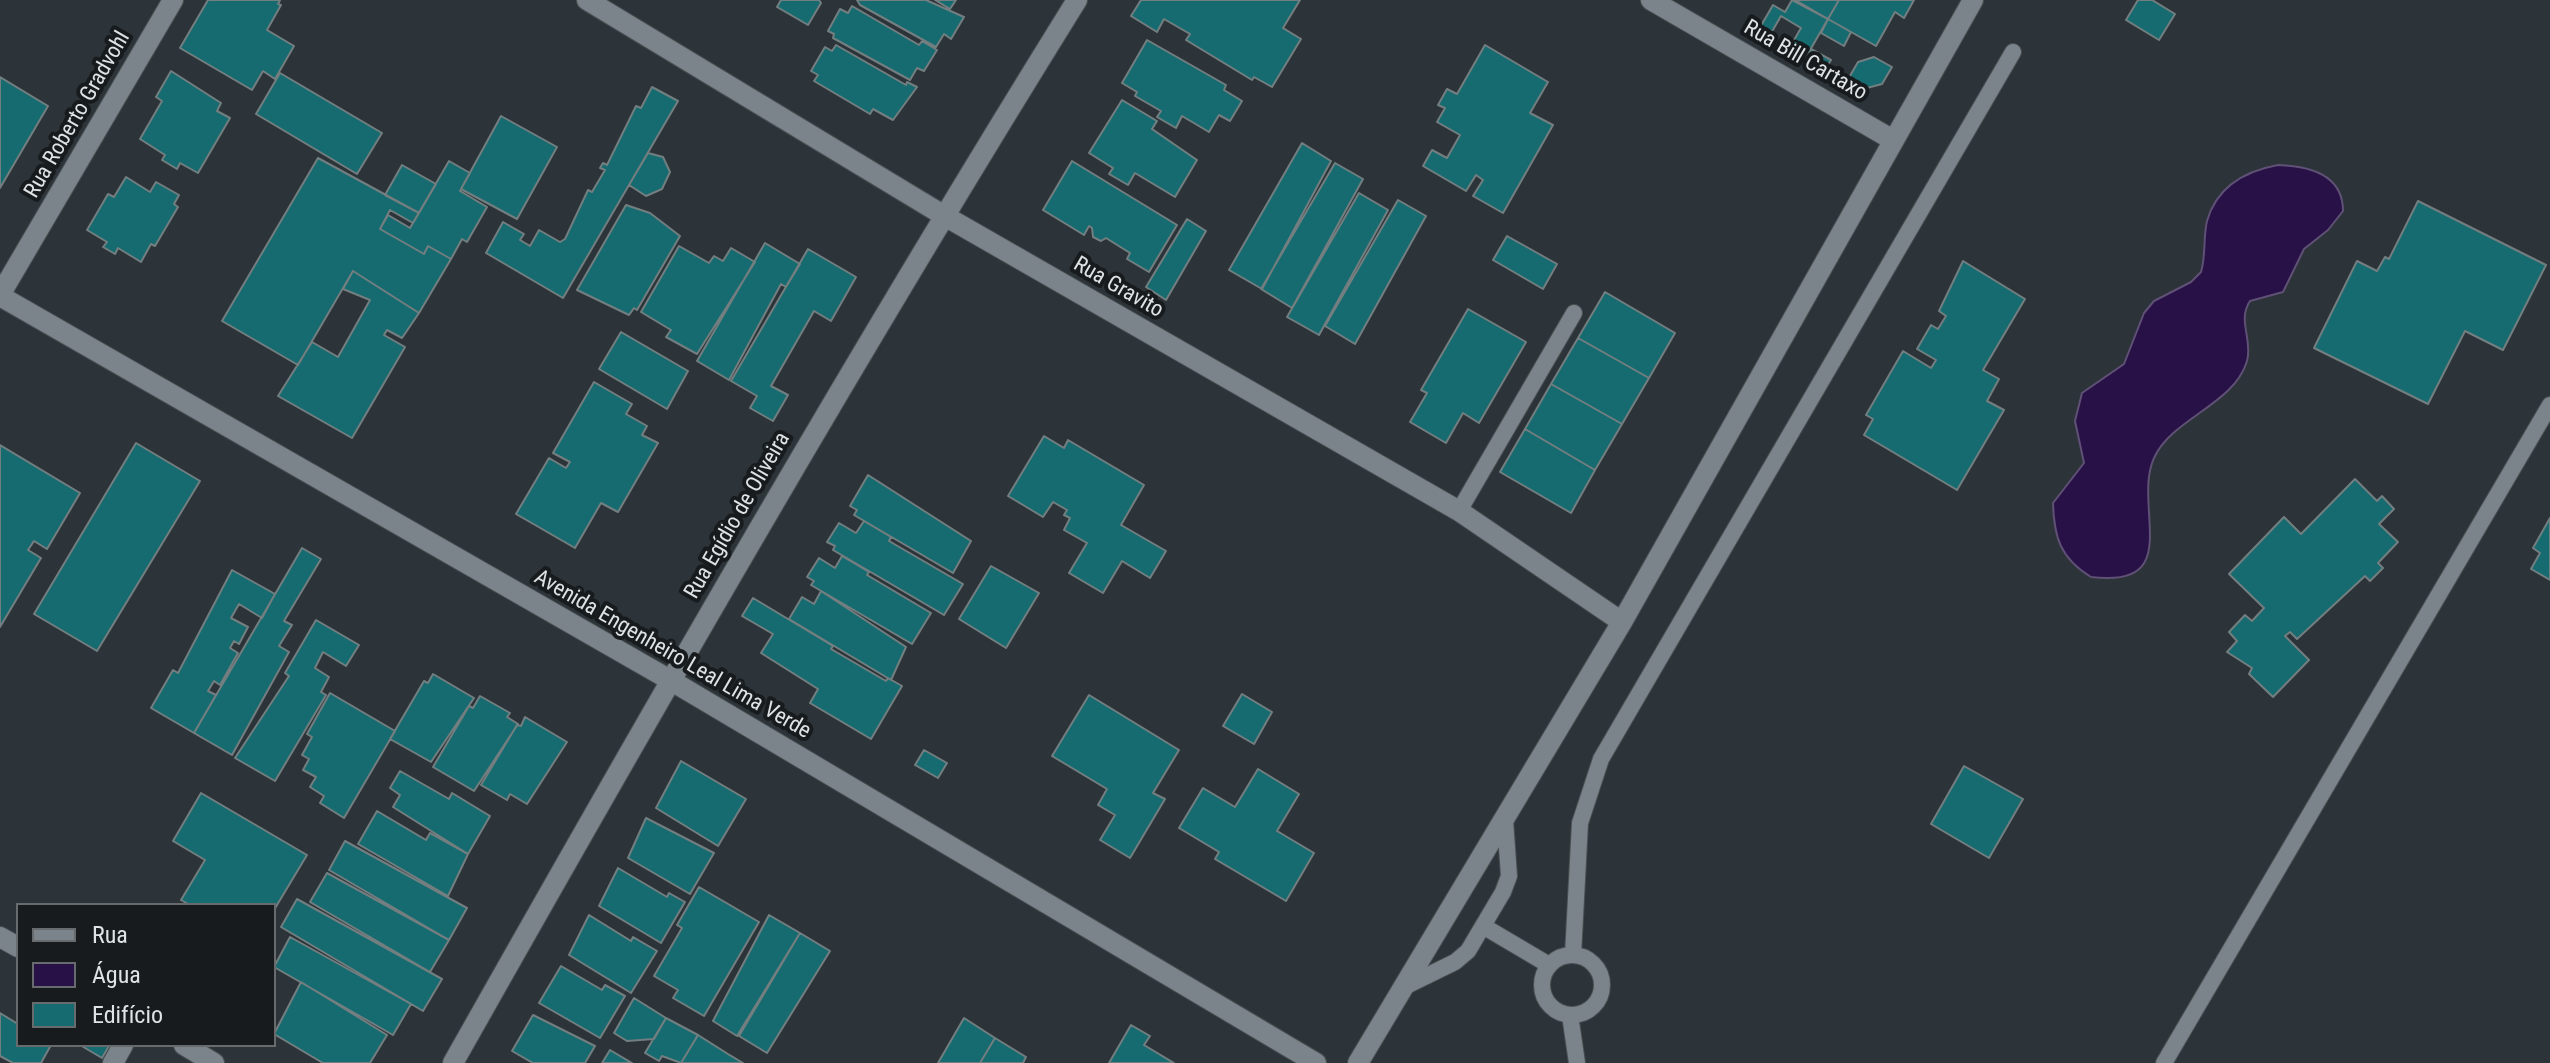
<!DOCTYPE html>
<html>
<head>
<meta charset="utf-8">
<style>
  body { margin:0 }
  #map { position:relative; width:2550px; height:1063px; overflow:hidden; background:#2c3439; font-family:"Roboto Condensed",sans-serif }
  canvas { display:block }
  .legend { position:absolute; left:16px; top:903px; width:260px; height:144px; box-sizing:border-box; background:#181b1d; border:2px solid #676b6d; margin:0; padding:10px 14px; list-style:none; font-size:24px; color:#dee3e6 }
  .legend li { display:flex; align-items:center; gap:16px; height:40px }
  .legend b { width:40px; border:2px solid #676b6d }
</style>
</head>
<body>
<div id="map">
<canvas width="2550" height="1063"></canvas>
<ul class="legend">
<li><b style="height:10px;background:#7b848a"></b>Rua</li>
<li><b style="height:22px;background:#281146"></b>Água</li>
<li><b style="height:22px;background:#166b70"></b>Edifício</li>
</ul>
</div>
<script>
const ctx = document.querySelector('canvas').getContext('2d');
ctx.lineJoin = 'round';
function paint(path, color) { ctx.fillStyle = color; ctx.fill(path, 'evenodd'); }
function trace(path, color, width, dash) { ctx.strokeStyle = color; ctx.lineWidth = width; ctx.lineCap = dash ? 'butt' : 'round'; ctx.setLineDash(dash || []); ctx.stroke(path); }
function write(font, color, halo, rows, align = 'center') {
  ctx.font = font + ' "Roboto Condensed",sans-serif'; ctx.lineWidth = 8; ctx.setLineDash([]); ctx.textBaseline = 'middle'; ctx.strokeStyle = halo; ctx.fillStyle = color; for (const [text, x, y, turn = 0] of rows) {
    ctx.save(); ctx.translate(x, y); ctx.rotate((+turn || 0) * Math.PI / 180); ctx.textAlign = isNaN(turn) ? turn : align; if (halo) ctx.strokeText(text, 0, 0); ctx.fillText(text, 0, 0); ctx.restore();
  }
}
const water = new Path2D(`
  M2278 165C2310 166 2343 175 2343 211L2328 230 2304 249 2283 292 2250 301C2237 320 2253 340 2247 361 2234 405 2172 418 2154 458 2132 506 2186 589 2091 577 2060 558 2054 537 2053 503L2084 463 2075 421 2082 393 2124 364 2144 313 2154 301 2191 282 2201 272C2206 256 2203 238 2207 221 2217 186 2245 171 2278 165Z`);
paint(water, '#281146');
trace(water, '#5f5076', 2);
const building = new Path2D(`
  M208 0H280L278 4 281 5 267 30 294 46 275 79 263 71 252 90 180 48Z
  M781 0H819L821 3 808 25 777 7Z
  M857 0H926L964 17 951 39 944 34 936 47 860 5Z
  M935 0H956L950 9Z
  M1141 0H1300L1283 28 1301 39 1272 87 1254 77 1252 80 1186 40 1190 34 1164 19 1157 32 1131 16Z
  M1792 0 1828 19 1806 57 1790 47 1801 28 1781 16 1770 35 1759 29 1773 5 1785 12Z
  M1795 0H1839L1828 19Z
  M1839 0H1914L1904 18 1895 12 1876 46 1828 19Z
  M2138 0H2152L2175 14 2159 40 2126 20Z
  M852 6 919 45 922 41 937 50 924 71 917 68 910 80 833 38 834 34 828 31 840 9 848 13Z
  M1828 19 1851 32 1844 46 1821 33Z
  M1147 40 1226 85 1224 90 1242 101 1230 121 1219 115 1209 132 1182 116 1176 128 1157 117 1161 111 1135 96 1137 92 1122 83Z
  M836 45 906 85 907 82 917 87 893 120 873 109 870 114 814 81 818 75 811 71 825 47 832 51Z
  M1485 45 1548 82 1530 113 1553 125 1503 213 1473 196 1483 180 1476 175 1466 191 1423 166 1432 150 1447 158 1460 135 1437 122 1445 108 1438 105 1447 89 1457 94Z
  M1811 49 1831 60 1826 68 1806 57Z
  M1874 57 1892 67 1882 84 1863 89 1847 81 1858 62Z
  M171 71 221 103 217 111 230 118 198 173 180 163 177 169 162 160 165 155 140 139 162 101 156 97Z
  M280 73 382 133 357 174 256 114Z
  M0 77 48 106 0 188Z
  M652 87 678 101 563 298 486 253 503 222 524 234 520 240 530 246 539 230 560 242 565 239 588 190 592 192 605 170 600 168 603 163 607 165 636 106 641 108Z
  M1122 100 1157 121 1152 129 1197 160 1175 197 1135 173 1128 185 1109 174 1113 168 1089 153Z
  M501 116 557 147 517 219 461 189Z
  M1302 143 1331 161 1262 289 1229 270Z
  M648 153 663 157 670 172 662 189 646 196 629 185Z
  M318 158 419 213 413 223 390 210 380 229 424 254 428 246 451 259 419 313 353 271 298 365 222 321Z
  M449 161 470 173 460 191 487 207 467 242 462 239 451 259 428 246 424 254 380 229 388 215 410 228Z
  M1072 161 1177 225 1149 272 1127 259 1130 253 1106 238 1101 241 1093 237 1092 228 1089 226 1084 235 1043 210Z
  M1335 163 1363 179 1292 308 1261 289Z
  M402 165 436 184 419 213 385 195Z
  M126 177 150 192 156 182 179 195 174 204 178 207 155 246 151 244 141 262 118 248 115 254 103 247 107 242 87 230 108 194 114 197Z
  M1359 193 1388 210 1319 335 1287 317Z
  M1398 200 1426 216 1355 344 1325 326Z
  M2418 201 2546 265 2503 350 2465 331 2428 404 2314 348 2357 261 2377 271 2385 257 2389 259Z
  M626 205 650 213 680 236 637 310 634 308 629 315 577 290Z
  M1187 219 1206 231 1166 300 1146 287Z
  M1507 236 1557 264 1543 289 1493 260Z
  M765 243 800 264 786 287 781 284 729 380 697 361Z
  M679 246 709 263 714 256 723 261 731 248 755 262 697 354 666 337 671 330 641 312Z
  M808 249 856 277 831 321 814 311 771 386 788 395 773 421 750 408 757 396 731 381Z
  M1963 261 2025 299 1983 370 1999 379 1987 401 2004 410 1957 490 1864 435 1873 419 1866 415 1903 351 1931 368 1936 360 1917 349 1931 325 1938 329 1946 316 1939 311Z
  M353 271 419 313 402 338 387 330 384 335 405 347 352 438 278 396 312 342 338 357 370 300 343 289Z
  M1605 292 1675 333 1649 378 1578 338Z
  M1468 309 1526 342 1479 423 1463 413 1446 443 1410 422 1427 393 1421 390Z
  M621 332 688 371 667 409 599 369Z
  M1578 338 1649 378 1622 424 1551 384Z
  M594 382 632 404 626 414 647 426 642 435 658 443 618 512 601 503 575 548 516 514 549 458 566 468 570 462 553 453Z
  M1551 384 1622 424 1595 470 1525 429Z
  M1525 429 1595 470 1571 513 1500 472Z
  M1044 436 1064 448 1068 440 1144 485 1121 525 1166 551 1150 578 1122 561 1103 593 1069 573 1087 543 1064 530 1070 518 1064 515 1067 510 1053 502 1043 517 1008 496Z
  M136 443 200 481 97 651 34 614Z
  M0 445 80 493 47 549 34 541 28 550 41 558 0 627Z
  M868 475 971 541 953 573 854 515 857 510 850 506Z
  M2355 479 2377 501 2382 496 2394 509 2379 524 2398 542 2378 563 2383 568 2370 581 2365 576 2297 639 2290 632 2285 636 2309 660 2273 697 2249 674 2252 668 2227 652 2237 641 2229 632 2245 615 2252 621 2264 608 2229 574 2284 517 2301 534Z
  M2550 518V580L2531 569 2540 553 2533 548Z
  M864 521 891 537 889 541 963 584 944 615 833 550 835 546 827 542 839 523 856 533Z
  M302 548 321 559 284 621 292 625 279 646 289 652 232 755 194 733Z
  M842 556 869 572 867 575 931 613 912 644 811 585 814 581 807 577 819 558 835 568Z
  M991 566 1039 593 1006 648 959 619Z
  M232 570 275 594 262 618 239 604 231 618 248 627 239 644 234 641 230 648 238 653 220 685 214 681 208 691 216 695 194 733 151 708 173 670 178 673Z
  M821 591 906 647 891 680 789 619 802 597 814 604Z
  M753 598 833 646 831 649 886 681 888 678 902 686 871 739 810 703 818 689 761 653 773 634 742 616Z
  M316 620 359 645 346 666 323 652 315 668 329 677 321 692 326 695 275 781 235 758 289 676 285 673Z
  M433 674 474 698 431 762 390 739 424 681 428 683Z
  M330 693 395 731 344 818 320 803 324 796 310 787 316 777 303 770 309 759 302 755 312 737 307 734Z
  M1242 694 1272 712 1254 744 1223 726Z
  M1089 695 1179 750 1153 793 1165 799 1130 858 1100 840 1115 815 1098 805 1107 789 1052 756Z
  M480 696 510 713 507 717 518 724 474 791 433 767 469 706 473 708Z
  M525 717 567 742 527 804 510 794 507 800 481 785 517 725 521 726Z
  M924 750 947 763 938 778 915 765Z
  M681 761 746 799 718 846 656 808Z
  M1964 766 2023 799 1989 858 1931 824Z
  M1258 769 1299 794 1277 831 1314 853 1286 901 1215 859 1219 852 1179 828 1203 788 1235 807Z
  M400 771 449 799 452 793 490 816 468 854 393 807 400 795 390 788Z
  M201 793 307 855 274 910V905H190L181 900 205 860 173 841Z
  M377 811 426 840 430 833 468 854 448 896 358 844Z
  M646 818 714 853 690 894 628 858Z
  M345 841 467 908 449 940 329 870Z
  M618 868 667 897 669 893 685 902 661 943 599 906Z
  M327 873 449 940 430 972 310 902Z
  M699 887 759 922 704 1016 673 998 678 990 654 976 682 928 677 925Z
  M297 899 442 979 423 1011 281 927Z
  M589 915 631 941 633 937 657 951 631 993 569 955Z
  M769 915 800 933 737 1036 713 1021Z
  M800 933 830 951 767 1053 739 1036Z
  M290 937 411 1004 393 1035 274 967Z
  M561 966 602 990 605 985 625 996 600 1038 539 1003Z
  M301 982 387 1035 370 1063H323L274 1034Z
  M634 998 666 1018 654 1039 627 1041 614 1033Z
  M0 1013 18 1024V1045H51L41 1063H13L0 1056Z
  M533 1015 595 1046 585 1063H533L512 1051Z
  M666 1018 698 1035 681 1063 662 1056 659 1061 645 1053Z
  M964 1018 995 1038 980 1063H938Z
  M1131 1025 1150 1036 1144 1045 1174 1063H1109Z
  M698 1035 728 1054 743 1063H681Z
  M995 1038 1026 1057 1023 1063H980Z
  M80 1045H107L109 1046 102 1058Z
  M610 1050 632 1063H602Z`);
paint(building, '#166b70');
trace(building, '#727e7f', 2);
const lane = new Path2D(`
  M1459 511 1574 313
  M1483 926 1549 965
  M1573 955 1580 823 1601 759 2013 52
  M1542 985a30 30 0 1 1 60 0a30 30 0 1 1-60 0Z
  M1404 987 1455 962 1468 951 1503 892 1509 876 1505 820
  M1570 1015 1577 1063
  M2164 1063 2550 405`);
const street = new Path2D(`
  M587 0 943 215 1459 511 1622 622
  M1651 0 1893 140
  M0 295 173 0
  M0 937 18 947
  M184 1045 214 1063
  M113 1063 123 1045
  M453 1063C655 705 860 349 1077 0
  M1358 1063 1622 622 1973 0`);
const secondary = new Path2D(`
  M0 296 670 680 1316 1063`);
trace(lane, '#495053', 18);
trace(street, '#495053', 22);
trace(secondary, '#495053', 22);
trace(lane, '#7b848a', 16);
trace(street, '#7b848a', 20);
trace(secondary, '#7b848a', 20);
write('22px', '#dee3e6', '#181b1d', [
  ["Rua Bill Cartaxo",1805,61,30],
  ["Rua Roberto Gradvohl",78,115,-60],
  ["Rua Gravito",1118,288,30],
  ["Rua Egídio de Oliveira",738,516,-60],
  ["Avenida Engenheiro Leal Lima Verde",672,655,30]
]);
</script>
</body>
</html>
